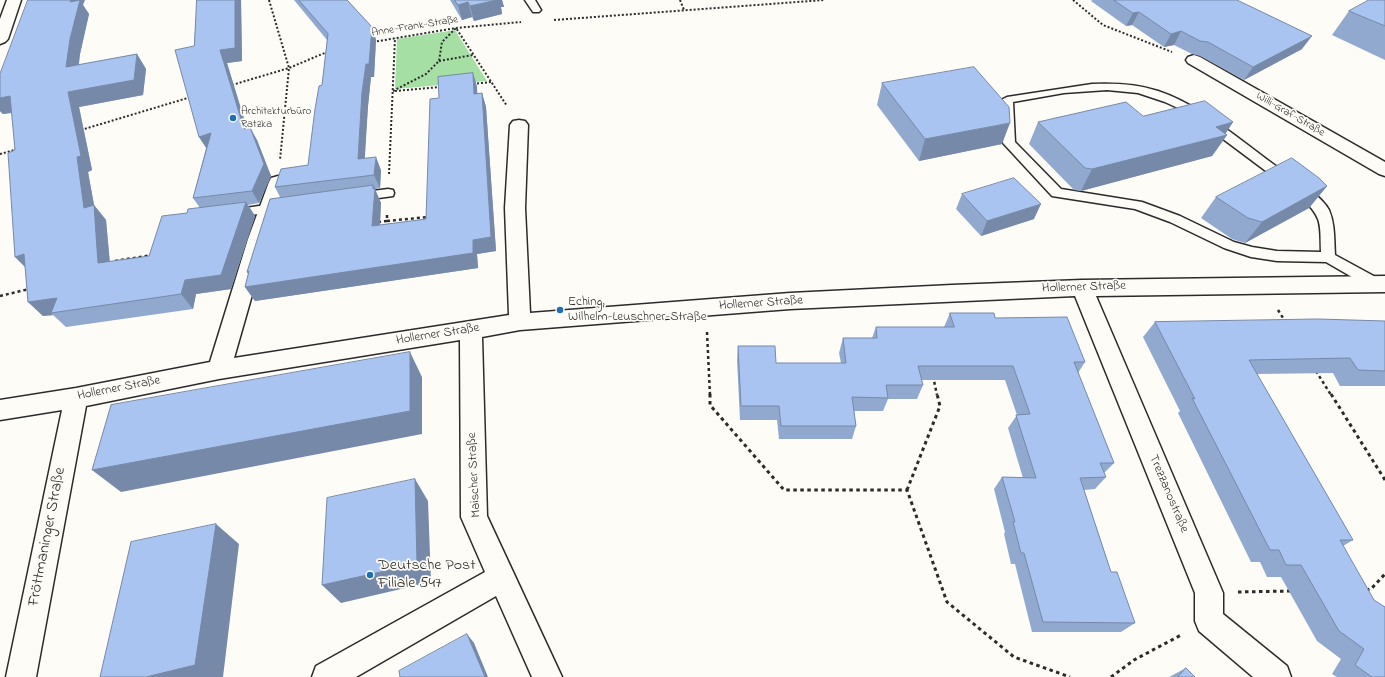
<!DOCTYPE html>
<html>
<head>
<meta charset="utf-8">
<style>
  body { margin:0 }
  canvas { display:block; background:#fdfcf7 }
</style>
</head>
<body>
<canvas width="1385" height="677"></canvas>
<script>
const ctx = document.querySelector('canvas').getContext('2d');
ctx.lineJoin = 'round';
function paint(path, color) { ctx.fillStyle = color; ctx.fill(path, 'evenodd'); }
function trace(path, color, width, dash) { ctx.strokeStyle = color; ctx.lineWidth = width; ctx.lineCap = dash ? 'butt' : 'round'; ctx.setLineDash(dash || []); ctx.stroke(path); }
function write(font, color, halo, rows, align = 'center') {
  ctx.font = font + ' "Indie Flower",sans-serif'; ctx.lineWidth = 3.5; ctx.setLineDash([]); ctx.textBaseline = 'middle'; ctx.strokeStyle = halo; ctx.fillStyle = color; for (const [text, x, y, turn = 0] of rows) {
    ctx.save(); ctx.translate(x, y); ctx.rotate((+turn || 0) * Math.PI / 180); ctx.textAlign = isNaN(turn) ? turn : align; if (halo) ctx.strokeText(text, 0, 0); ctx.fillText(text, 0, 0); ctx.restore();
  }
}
paint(new Path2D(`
  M455 30 487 81 395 89 397 39Z`), '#a6dfa4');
const service = new Path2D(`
  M525 0H535L541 10 539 12H533Z
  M1092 84C1115 83 1137 84 1158 91 1203 106 1242 142 1280 169 1294 179 1321 195 1329 210 1335 224 1334 239 1335 255L1381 280 1383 284 1381 288 1376 289 1371 288 1326 262 1277 261 1251 257 1224 248 1170 222 1135 209 1052 196 1003 143 1001 100 1007 97ZM1107 90 1138 93 1165 102 1180 109 1207 127 1302 198C1323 219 1320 223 1321 252L1277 251 1252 247 1234 242 1180 216 1142 202 1061 189 1015 142 1013 102 1064 93Z
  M388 189 393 190 394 193 393 196 357 201 352 200 351 197 352 194 357 193Z
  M279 203 284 204 285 207 284 210 232 218 227 217 225 214 227 211 232 210Z`);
const minor = new Path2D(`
  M7 0H21L8 39 5 42 0 44V19Z
  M1194 55 1200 57 1385 162V176L1379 174 1188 63 1186 60 1188 57Z
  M519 120 525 121 528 125 525 208 530 313 790 293 952 285 1082 280 1385 276V292L1096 296 1223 593V614L1287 666 1291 677H1253L1199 631 1195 621V593L1075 296 790 309 520 330 482 337 487 516 562 677H532L496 596 356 677H312L316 666 485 572 461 517 460 340 219 379 86 406 36 677H6L62 410 0 420V400L76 388 210 362 248 239 269 182 271 178 278 176 285 178 287 182 268 239 234 358 509 315 505 208 510 125 513 121Z`);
trace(service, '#2b2b2b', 3);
trace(minor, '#2b2b2b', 3);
trace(new Path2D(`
  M269 0 289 68 280 160
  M680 0 684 10
  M1073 0 1103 25 1172 52
  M554 20 824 0
  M373 42 456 28 521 22
  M439 61 473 55
  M473 84 491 82
  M232 85 289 68 327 52
  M393 91 426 74 439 61 442 42 456 28 507 106
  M395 91 440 87
  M81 130 191 97
  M0 154 18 149
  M389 174 395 38`), '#2b2b2b', 2, [2, 2]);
trace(new Path2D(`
  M387 221 428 217
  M378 222 387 221V212
  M115 261 152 255
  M0 296 29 289
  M1278 310 1285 321
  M707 332 710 395
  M1316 371 1331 395
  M933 376 937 395`), '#2b2b2b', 2.5, [3, 3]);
trace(new Path2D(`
  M710 394V405L784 490H907L947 602 1014 657 1070 677
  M1331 394 1385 480
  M907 490 940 406 937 394
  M1366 590 1371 589 1385 574
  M1238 592 1291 591
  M1111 677 1134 660 1183 634`), '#2b2b2b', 3, [3.5, 3.5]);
paint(service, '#fdfcf7');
paint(minor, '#fdfcf7');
paint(new Path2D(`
  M197 0H241L242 61 227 63 247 128 257 140 271 176 259 203 248 205 255 216 231 289 196 294 193 309 66 327 53 315 43 316 28 302 15 150 12 113 3 114 0 111V74L83 5 89 14 80 54 79 65 137 54 146 69 143 95 79 107 92 170 88 172 94 205 106 220 110 262 149 256 187 213 200 208 193 198 206 148 199 137 194 46Z
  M294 0H347L372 27 376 40 374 77H371L368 106 364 158 381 170 380 188 375 189 381 203 380 225 426 219 439 98 473 73 477 87V94L482 93 486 107 496 251 477 254 478 268 255 301 245 287 248 274 247 272 280 197 275 187 308 165 322 85 327 40Z
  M450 0H502L504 7H501L502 14 474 21 472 17 462 20Z
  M1092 0H1237L1302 49 1244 80 1200 56 1192 54 1174 45 1164 47 1132 25 1126 26 1091 1Z
  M1385 0V60L1332 35 1349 11Z
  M882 83 1002 144 919 161 877 105Z
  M1143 116 1233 122 1225 134 1227 135 1212 156 1081 191 1074 190 1029 144 1038 122Z
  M1327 186 1309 208 1245 243 1232 239 1201 218 1216 197Z
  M962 194 1034 219 981 236 956 209Z
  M950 313 995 318 1085 362 1078 373 1114 463 1104 473 1106 477 1095 489 1084 490 1111 572 1135 623 1121 632H1032L1015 564H1011L1004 534 1005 532 994 489 1002 477 1023 478 1008 428 1017 415 1005 380H921L923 385 917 399H888L883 411H854L856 426 852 439H779L777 420H740L737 360 738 346 776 363H841L839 353 843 338H872L876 327H944Z
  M1385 321V386H1340L1333 373 1257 374 1353 540 1343 546 1385 677H1337L1332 674 1341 659 1317 641 1281 577H1267L1260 562H1251L1178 413 1180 411 1143 337 1155 322Z
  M1186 668 1195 677H1169Z`), '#91a9ce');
paint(new Path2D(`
  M71 0H85L83 5 89 14 80 54 76 81 66 67Z
  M235 0H241L242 61 227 63 251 142 244 129 220 50Z
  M496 0H502L504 7H501L502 14 474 21 470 6Z
  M468 2 472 17 462 20 458 5Z
  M1139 12 1132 25 1126 26 1133 13Z
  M372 27 376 40 374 77H371L368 106 364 173 358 159 362 92 366 64Z
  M1181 31 1174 45 1164 47 1171 34Z
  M1312 36 1302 49 1244 80 1253 67Z
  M137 54 146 69 143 95 79 107 92 170 88 172 94 205 106 220 111 278 98 263 84 208 68 92Z
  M473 73 477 87 478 108 474 94Z
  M482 93 486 107 496 251 477 254 478 268 255 301 245 287 256 285 247 272 473 240Z
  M10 96 22 111 3 114 0 111V98Z
  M1233 122 1224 136 1227 135 1212 156 1081 191 1092 169 1216 127Z
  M1010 123 1002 144 919 161 925 139Z
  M250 127 257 140 271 176 259 203 252 191Z
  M211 133 208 150 199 137Z
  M376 157 381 170 380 188 374 175Z
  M373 185 381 203 379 240 372 226Z
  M1327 186 1309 208 1245 243 1262 222Z
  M246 202 255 216 231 289 196 294 193 309 181 294 185 280Z
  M1041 204 1034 219 981 236 987 221Z
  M24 254 30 272 15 257Z
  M57 298 51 313 53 315 43 316 28 302Z
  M410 352 422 377V434L121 492 92 470Z
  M415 479 428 501 431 582 341 603 322 585Z
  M216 524 239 544 223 677H146Z
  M467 634 474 643 488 677H485Z`), '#7689a8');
const building = new Path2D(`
  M28 0H71L70 2 80 0 70 39 66 67 137 54 134 80 68 92 81 156 77 157 84 208 94 205 98 263 149 256 162 216 187 213 188 209 246 202 221 275 185 280 181 294 51 313 57 298 28 302 24 254 15 257 8 153 15 150 10 96 0 98V74Z
  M197 0H235V48L220 50 244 129 250 127 264 164 252 191 193 198 211 133 199 137 175 50 194 46Z
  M299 0H347L372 27 369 64H366L362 92 358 159 376 157 374 175 275 187 281 169 308 165 315 109 319 86 322 85 328 34Z
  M455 0H497L470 6 468 2 458 5Z
  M1114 0H1237L1312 36 1253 67 1208 42 1200 41 1181 31 1171 34 1139 12 1133 13Z
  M1369 0H1385V26L1349 11Z
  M974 67 1009 107 1010 123 925 139 882 83Z
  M473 73 474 94 482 93 491 237 473 240V253L245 287 249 271 247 272 270 199 373 185V189L375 188 372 226 426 219 430 99 439 98 438 77Z
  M1205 101 1233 122 1216 127 1227 135 1092 169 1085 168 1038 122 1126 102 1143 116Z
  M1292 158 1319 178 1327 186 1262 222 1248 218 1216 197Z
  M1014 178 1041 204 987 221 962 194Z
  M950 313H994L995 318 1067 317 1085 362H1074L1114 463H1100L1106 477 1080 478 1111 572H1117L1135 623 1043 622 1024 553H1021L1013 522H1015L1002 477 1036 478 1016 415 1030 414 1013 366H918L923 385H886L888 398 852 397 856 426H781L779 406H741L738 346H775L776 363H846L843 338H877L876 327H954Z
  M1318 319 1385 321V371L1358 370 1350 358 1249 360 1353 540H1340L1374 600 1385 607V677H1372L1355 665 1364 649 1339 631 1301 565H1286L1279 550H1270L1192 398 1195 399 1155 322Z
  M410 352V411L92 470 111 405Z
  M415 479 417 564 322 585 327 498Z
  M216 524 195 665 146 677H100L131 542Z
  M467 634 485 677H400L399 671Z
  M1186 668 1195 677H1178Z`);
paint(building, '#a9c4f0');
trace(building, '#7689a8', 1);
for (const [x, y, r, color] of [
  [233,118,4,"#1f6fb2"],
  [560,310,4,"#1f6fb2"],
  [370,575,4,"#1f6fb2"]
]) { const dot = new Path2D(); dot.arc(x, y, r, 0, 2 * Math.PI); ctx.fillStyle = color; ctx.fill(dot); trace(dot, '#fdfcf7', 1.5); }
write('11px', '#2b2b2b', '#fdfcf7', [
  ["Anne-Frank-Straße",415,27,-9],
  ["Willi-Graf-Straße",1290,115,30]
]);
write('11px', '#2b2b2b', '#fdfcf7', [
  ["Architekturbüro",241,112],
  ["Ratzka",241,125]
], 'left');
write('13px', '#2b2b2b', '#fdfcf7', [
  ["Hollerner Straße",1084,288,-2],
  ["Hollerner Straße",761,304,-4],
  ["Hollerner Straße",438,335,-9],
  ["Hollerner Straße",119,389,-11],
  ["Maischer Straße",475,475,-93],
  ["Trezzanostraße",1168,494,67]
]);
write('13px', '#2b2b2b', '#fdfcf7', [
  ["Eching,",568,303],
  ["Wilhelm-Leuschner-Straße",568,318]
], 'left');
write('16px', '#2b2b2b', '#fdfcf7', [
  ["Fröttmaninger Straße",48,537,-79]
]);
write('16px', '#2b2b2b', '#fdfcf7', [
  ["Deutsche Post",378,566],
  ["Filiale 547",378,584]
], 'left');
</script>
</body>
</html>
